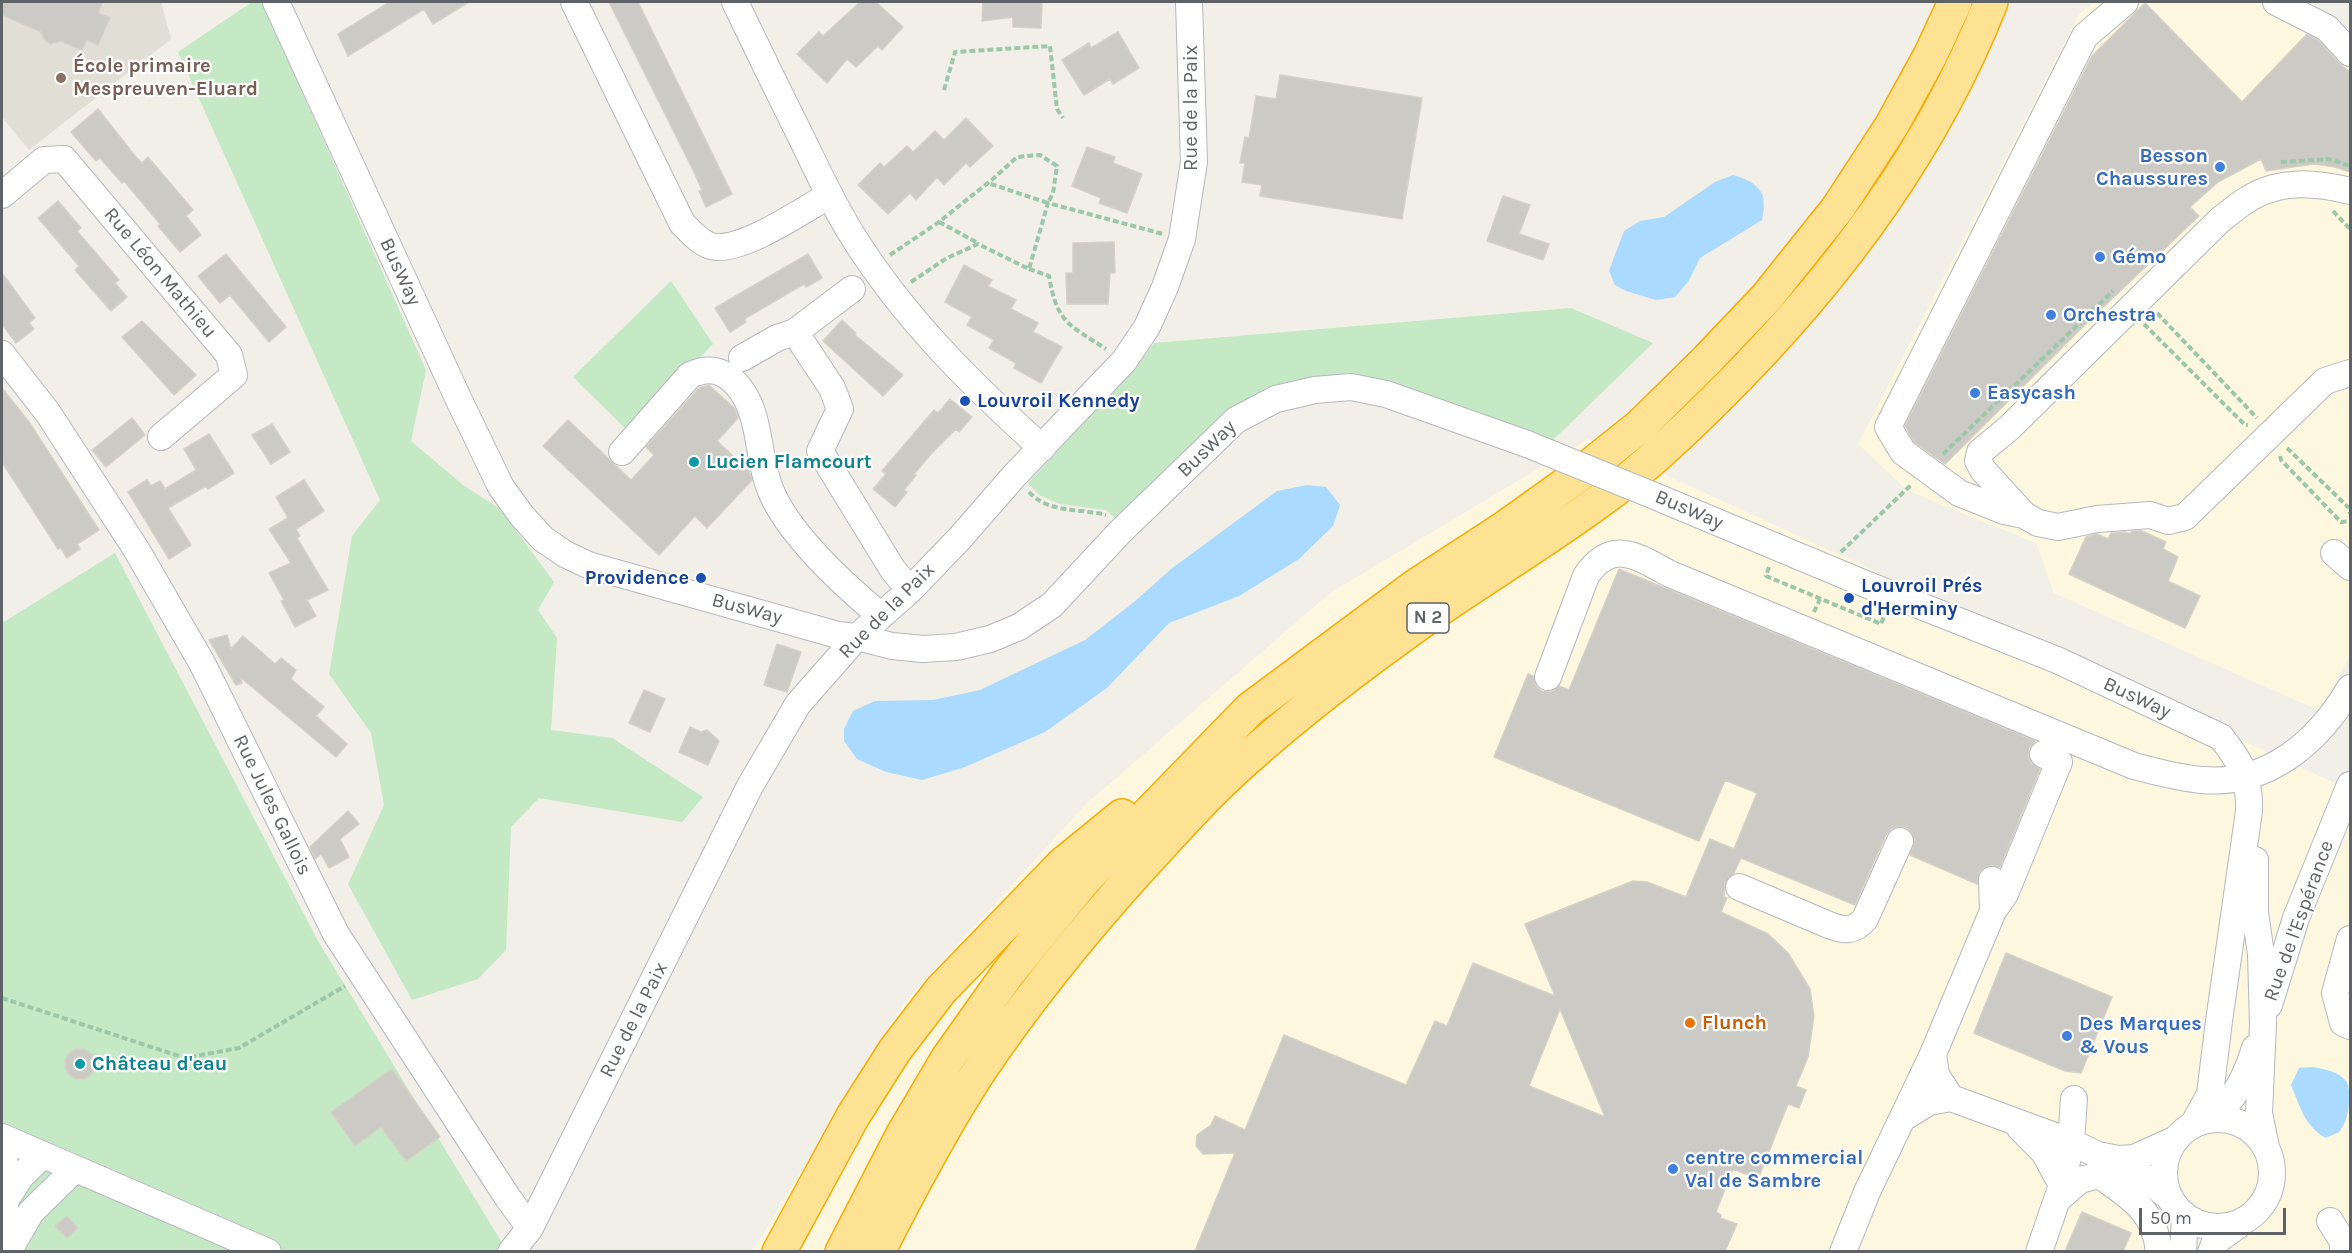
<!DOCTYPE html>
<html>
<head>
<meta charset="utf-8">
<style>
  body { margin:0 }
  #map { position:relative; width:2352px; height:1253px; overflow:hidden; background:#f1efe8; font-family:Karla,sans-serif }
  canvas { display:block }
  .frame { position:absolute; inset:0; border:3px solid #5f6368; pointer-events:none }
  .scale { position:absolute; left:2139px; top:1208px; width:147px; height:27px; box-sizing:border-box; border:3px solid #5f6368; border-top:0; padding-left:8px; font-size:18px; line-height:21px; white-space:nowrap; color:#5f6368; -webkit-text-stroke:4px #fff; paint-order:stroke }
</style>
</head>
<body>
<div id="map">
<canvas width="2352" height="1253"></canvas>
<div class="frame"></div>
<div class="scale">50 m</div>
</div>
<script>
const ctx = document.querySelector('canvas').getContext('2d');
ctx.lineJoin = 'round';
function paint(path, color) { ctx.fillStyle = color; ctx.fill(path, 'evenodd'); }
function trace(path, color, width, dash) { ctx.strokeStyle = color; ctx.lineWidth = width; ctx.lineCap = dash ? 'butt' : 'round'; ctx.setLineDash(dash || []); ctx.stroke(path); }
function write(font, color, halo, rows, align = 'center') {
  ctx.font = font + ' Karla,sans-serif'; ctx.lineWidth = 4.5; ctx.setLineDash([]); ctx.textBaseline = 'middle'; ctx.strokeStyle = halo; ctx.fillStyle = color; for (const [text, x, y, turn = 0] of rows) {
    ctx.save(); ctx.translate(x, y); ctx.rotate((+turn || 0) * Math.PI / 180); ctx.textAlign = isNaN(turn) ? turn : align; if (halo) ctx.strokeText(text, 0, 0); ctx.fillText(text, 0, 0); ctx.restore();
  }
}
paint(new Path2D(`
  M2095 2H2309L2317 6 2350 40V655L2320 711 2054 593 2036 543 1908 491 1858 444 2080 13Z
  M1588 439 2350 790V1251L752 1252 904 1003 1085 805 1330 593Z`), '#fef7e0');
paint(new Path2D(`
  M2 2H161L171 39 29 150 2 117Z`), '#e1ded6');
paint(new Path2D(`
  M252 2H262L426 370 411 441 463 485 500 509 554 582 538 610 557 638 551 730 612 738 703 797 682 822 539 798 511 827 506 950 478 979 412 1000 348 884 384 805 371 733 329 674 352 536 380 500 178 52Z
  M671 281 713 344 629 432 573 377Z
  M1571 308 1653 343 1550 443 1398 384 1357 377 1312 380 1117 520 1106 510 1060 504 1039 495 1028 483 1142 359 1154 343Z
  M115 553 318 941 507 1251 2 1252V623Z`), '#c5e8c5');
paint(new Path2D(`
  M1733 175C1760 183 1768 193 1762 220L1700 258 1688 282 1675 297 1656 300 1626 291 1615 285 1609 271 1624 231 1640 221 1664 217 1715 182Z
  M1307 485 1326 487 1340 505 1333 526 1299 559 1239 596 1169 623 1107 688 1045 732 965 767 922 780 886 772 857 759 844 741V729L853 711 875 701 933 700 980 690 1085 640 1134 602 1171 569 1277 491Z
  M2312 1067C2325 1069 2338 1071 2347 1082 2352 1095 2349 1121 2339 1132 2336 1134 2329 1136 2326 1138 2304 1126 2300 1106 2291 1085L2299 1068Z`), '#aadaff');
const building = new Path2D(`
  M2 2H103L98 13 110 18 98 45 87 40 82 50 61 41 50 44 45 40 41 32 2 15Z
  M390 2H469L433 24 424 9 348 56 338 34Z
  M609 2H638L732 194 706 207 699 191 702 190 693 170Z
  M860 2H876L903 27 882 50 878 46 856 67 847 59 827 83 797 54 819 32 823 36Z
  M983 2H1042L1041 28 1013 27V17L982 21Z
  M2145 3 2242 102 2307 34 2318 40 2339 63 2350 72V172L2335 167 2314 164 2266 171 2261 159 2218 182 2190 207 2199 216 2095 315 1945 464 1914 442 1905 426 2092 56Z
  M1118 32 1139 68 1113 84 1110 79 1084 95 1062 60 1089 43 1091 48Z
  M1280 75 1422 98 1402 219 1260 196 1262 185 1242 182 1245 163H1240L1245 137 1249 138 1256 96 1276 99Z
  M98 109 136 157 142 163 148 157 193 210 186 216 201 235 180 252 158 226 160 224 124 181 122 183 100 158 96 161 71 132Z
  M966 118 993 146 970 167 966 163 944 185 937 177 916 200 910 193 888 214 858 185 880 163 884 167 907 146 913 152 935 131 944 140Z
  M1087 147 1115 157 1113 163 1142 174 1127 213 1099 203 1101 198 1072 186Z
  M1503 196 1530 205 1519 234 1549 244 1543 260 1487 241Z
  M58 201 81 228 77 231 119 280 115 283 127 297 111 311 75 270 79 266 38 218Z
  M1114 242 1115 273H1110L1108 304H1067L1066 273H1073V243Z
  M226 254 286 327 269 342 230 295 220 303 198 276Z
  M808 254 822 278 806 287 804 284 744 319 746 322 730 332 715 308Z
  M964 265 992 280 988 286 1016 300 1011 309 1038 323 1033 332 1062 347 1041 383 1014 368 1016 363 989 348 994 340 967 325 972 317 945 302Z
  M2 273 35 318 29 323 34 329 16 343 2 324Z
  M842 320 856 333 855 335 903 375 883 396 823 341Z
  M142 321 196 375 174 395 122 337Z
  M709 385 735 409 738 418 717 441 749 471 752 480 707 528 695 516 659 555 543 446 568 420 631 480 654 455 646 447 699 388Z
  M2 388 29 422 99 530 77 544 80 549 67 558 61 548 58 549 2 462Z
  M950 399 972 417 959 432 956 429 931 454 914 474 916 475 904 490 907 492 895 507 873 489 886 474 882 471 934 410 938 413Z
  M132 418 145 435 106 467 92 450Z
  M272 424 290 452 271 464 252 435Z
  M209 434 234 473 208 489 206 486 168 508 191 545 169 559 128 492 147 480 151 486 160 481 165 489 196 470 184 449Z
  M304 480 324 511 296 529 300 536 297 538 328 590 307 600 316 616 295 627 281 601 284 600 269 573 291 563 269 529 288 518 276 497Z
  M2132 531H2142L2166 542 2163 549 2178 557 2168 581 2200 596 2185 628 2069 574 2086 537 2097 534 2108 539 2111 533 2125 532 2130 534Z
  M1619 569 2035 741 2029 748 2028 755 2031 763 2040 769 2000 867 1992 865 1984 868 1979 873 1977 884 1910 855 1915 840 1912 833 1906 827 1898 826 1891 829 1886 835 1855 905 1741 858 1734 873 1725 882 1724 897 1727 898 1721 912 1768 934 1788 953 1810 989 1814 1016 1808 1057 1796 1086 1806 1090 1799 1108 1788 1104 1758 1179 1733 1169 1716 1212 1721 1215 1720 1218 1737 1224 1725 1251H1195L1235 1153 1203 1154 1196 1146 1197 1135 1211 1125 1215 1116 1245 1130 1284 1035 1406 1085 1435 1021 1447 1026 1473 963 1555 996 1525 924 1633 881 1647 882 1686 897 1710 839 1734 849 1757 793 1725 780 1699 841 1494 757 1528 674 1533 676 1536 686 1542 691 1551 692 1559 686 1569 690ZM1560 1009 1605 1117 1529 1086Z
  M227 635 231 649 243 636 275 664 281 658 296 670 291 679 324 707 316 716 347 744 336 757 240 677 242 683 236 685 209 640Z
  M777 644 801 652 787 692 764 685Z
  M644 690 665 699 650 732 629 723Z
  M690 727 701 732 707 730 719 741 708 765 679 752Z
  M348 811 359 824 340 839 349 857 329 868 321 854 315 859 310 847Z
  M2006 953 2112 997 2081 1073 2065 1071 1974 1033Z
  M65 1064a15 15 0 1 1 30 0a15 15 0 1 1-30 0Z
  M392 1069 440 1137 406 1161 381 1127 355 1146 331 1112Z
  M2082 1212 2131 1233 2123 1251H2065Z
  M67 1216 78 1228 67 1238 55 1226Z`);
paint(building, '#cccac5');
trace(building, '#d6d1c6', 1.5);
const minor = new Path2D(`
  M276 2 458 398 501 487 522 516 543 539 565 554 588 565 838 635 857 637 892 646 923 649 956 647 990 639 1019 627 1052 605 1120 532 1236 420 1276 399 1315 390 1351 387 1386 394 1527 444
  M574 2 682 223C691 232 702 246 716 247 747 249 801 211 830 195
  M735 2C757 48 780 95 803 141 819 174 834 207 854 238 905 319 971 384 1042 448
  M2276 2 2327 28 2350 53
  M2350 191C2317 183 2281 179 2250 198 2239 204 2230 213 2220 220L2009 428 1980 452 1978 461 1983 470 2024 515 2038 523 2058 527 2097 519 2150 515 2168 521 2185 517 2325 381 2350 373
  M2 195 44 160 64 159 229 355 234 375 161 437
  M795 332 832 388 840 409 820 451 893 570 910 590
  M2 354 48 413 136 549 202 663 336 934 508 1198 530 1228
  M742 358 777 338 795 332 852 289
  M622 452 690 375C710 366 724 370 738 386 761 413 757 454 769 486 785 531 844 585 881 616
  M1657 497 1858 581 2057 660 2221 737C2241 762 2250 779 2249 811L2219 1021 2210 1094 2193 1125
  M2024 515 2004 511 1959 493 1903 452 1888 427 2085 36 2125 2
  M2334 553 2350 567
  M1548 677 1586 576C1612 538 1637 556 1670 574L2134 766C2157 772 2178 778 2202 780 2268 786 2319 741 2350 688
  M2255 860V913L2261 954 2263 1024 2259 1113 2266 1147
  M1992 880 1993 911 2005 894 2059 762 2043 754
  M1739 887 1829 925C1844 931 1854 932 1865 919L1900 841
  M2350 939 2335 993 2343 1023 2350 1026
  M2269 1005 2296 918 2350 785
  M1933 1054 1993 911
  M1903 1118 1929 1102 1951 1098 2071 1142 2098 1155 2118 1159 2134 1158 2176 1139
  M2213 1119C2235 1098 2246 1077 2255 1048
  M2164 1173a54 54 0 1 1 108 0a54 54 0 1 1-108 0Z
  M2020 1128 2044 1152 2062 1185
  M2 1137 268 1252
  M4 1138 6 1252
  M2098 1174C2128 1196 2155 1209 2159 1252
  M2057 1200 2080 1180 2115 1171H2129L2143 1176 2170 1198
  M5 1201 21 1176 43 1155
  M2330 1221 2343 1242V1252
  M8 1252 31 1212 75 1169
  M511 1252 530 1228 750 786 798 704 857 637 910 590 960 538 1014 476 1124 361 1147 327 1165 287 1182 239 1194 162 1189 2
  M1843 1252 1867 1192 1933 1054 1936 1075 1951 1098
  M2039 1252 2062 1185 2071 1142 2074 1099
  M2183 1252 2185 1216
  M2211 1252 2215 1242 2240 1224`);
const highway = new Path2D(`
  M779 1252 853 1116 895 1050 941 990 1063 864 1122 816
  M842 1252 902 1136 948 1058 1009 972 1084 880 1250 709 1417 585 1506 527 1576 477 1640 426 1707 360 1766 298 1838 208 1892 125 1931 54 1955 2
  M878 1252C909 1191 941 1130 978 1073 1027 1000 1083 931 1142 866 1175 830 1207 794 1243 762 1304 707 1371 657 1438 610 1492 573 1548 539 1601 500 1643 470 1680 435 1716 399 1831 286 1932 152 1991 2`);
trace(minor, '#b5b8bc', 28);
trace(highway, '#f9ab00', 36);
trace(new Path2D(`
  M944 90 955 52 1050 46 1057 109 1063 118
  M2281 162 2329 159 2350 166
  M2333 211 2350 229
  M939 222 978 243
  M890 255 939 222 994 178 1017 157 1040 155 1057 166 1053 193 1048 203 988 183
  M1029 269 1049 276C1057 323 1068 324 1106 349
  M911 282 947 258 978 244 1029 269 1048 203 1163 234
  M2157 313 2257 418
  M2144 324 2245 425H2248
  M2287 448 2349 508 2350 514
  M1943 454 2113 291
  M2280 456 2281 460 2341 522 2350 521
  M1029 492C1049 514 1081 508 1106 515
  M1841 552 1912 484
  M1769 567 1766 576 1881 624 1885 614
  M1814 612 1820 599
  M2 998 185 1058 239 1048 345 986`), '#9cc7a9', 4, [6, 3]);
trace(minor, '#fff', 26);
trace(highway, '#fde293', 33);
const minorBridge = new Path2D(`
  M1527 444 1657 497`);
trace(minorBridge, '#b5b8bc', 28, []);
trace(minorBridge, '#fff', 26);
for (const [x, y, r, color] of [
  [61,78,6,"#8d6e63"],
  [2220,167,6,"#3f7fe0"],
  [2100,257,6,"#3f7fe0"],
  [2051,315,6,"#3f7fe0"],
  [1975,393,6,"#3f7fe0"],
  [965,401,6,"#1a4fb4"],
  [694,462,6,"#0f9aa8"],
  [701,578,6,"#1a4fb4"],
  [1849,598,6,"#1a4fb4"],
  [1690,1023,6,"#e8710a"],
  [2067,1036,6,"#3f7fe0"],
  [80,1064,6,"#0f9aa8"],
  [1673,1169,6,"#3f7fe0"]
]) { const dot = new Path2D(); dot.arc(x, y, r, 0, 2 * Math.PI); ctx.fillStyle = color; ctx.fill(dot); trace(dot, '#fff', 2); }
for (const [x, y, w] of [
  [1428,618,42]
]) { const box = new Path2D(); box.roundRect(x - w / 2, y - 15, w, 30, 4.5); ctx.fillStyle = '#fff'; ctx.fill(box); trace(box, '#5f6368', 1.5); }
write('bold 18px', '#5f6368', null, [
  ["N 2",1428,618]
]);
write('bold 20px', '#785e54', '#fff', [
  ["École primaire",73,66],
  ["Mespreuven-Eluard",73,89]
], 'left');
write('20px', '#5f6368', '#fff', [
  ["Rue de la Paix",1191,108,-90],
  ["BusWay",400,272,65],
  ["Rue Léon Mathieu",160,273,50],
  ["BusWay",1207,449,-44],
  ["BusWay",1689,510,23],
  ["BusWay",747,609,15],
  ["Rue de la Paix",887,611,-45],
  ["BusWay",2137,698,25],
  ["Rue Jules Gallois",272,805,64],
  ["Rue de l'Espérance",2299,921,-70],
  ["Rue de la Paix",634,1020,-63]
]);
write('bold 20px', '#366cbe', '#fff', [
  ["Besson",2208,156,"right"],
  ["Chaussures",2208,179,"right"],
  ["Gémo",2112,257],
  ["Orchestra",2063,315],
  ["Easycash",1987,393],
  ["Des Marques",2079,1024],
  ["& Vous",2079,1047],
  ["centre commercial",1685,1158],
  ["Val de Sambre",1685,1181]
], 'left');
write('bold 20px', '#164399', '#fff', [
  ["Louvroil Kennedy",977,401],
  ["Providence",689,578,"right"],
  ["Louvroil Prés",1861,586],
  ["d'Herminy",1861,609]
], 'left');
write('bold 20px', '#0d838f', '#fff', [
  ["Lucien Flamcourt",706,462],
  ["Château d'eau",92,1064]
], 'left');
write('bold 20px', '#c56008', '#fff', [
  ["Flunch",1702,1023]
], 'left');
</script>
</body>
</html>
